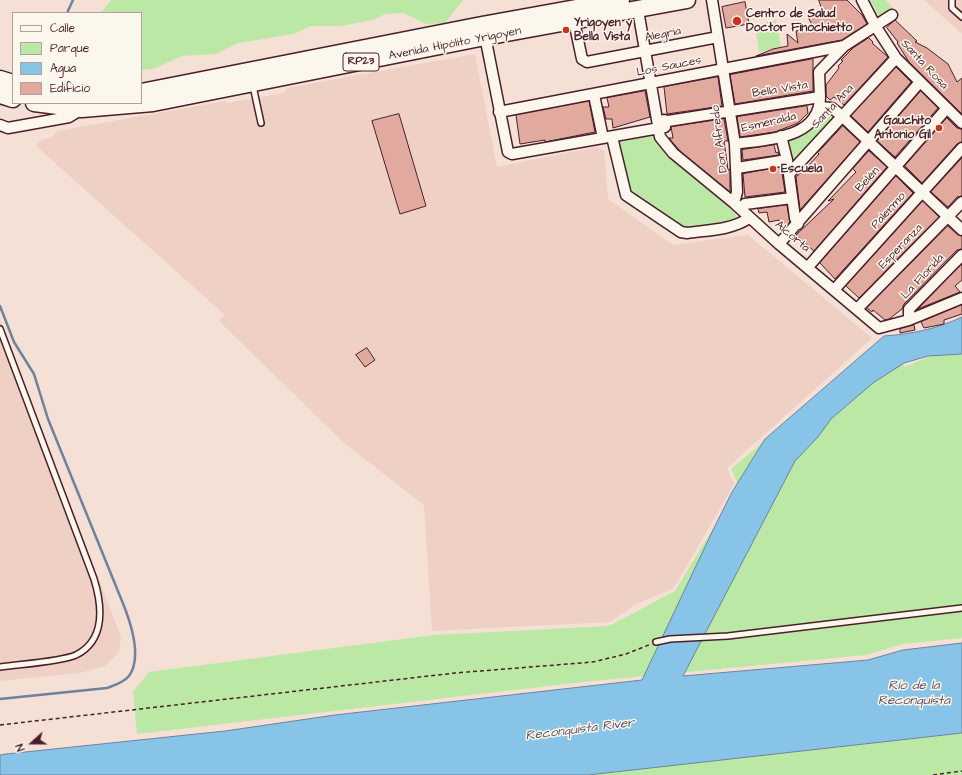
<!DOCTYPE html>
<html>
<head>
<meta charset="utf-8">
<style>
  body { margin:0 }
  #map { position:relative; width:962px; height:775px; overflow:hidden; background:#f4e0d5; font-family:"Architects Daughter",sans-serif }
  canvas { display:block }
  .legend { position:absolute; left:12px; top:12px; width:130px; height:92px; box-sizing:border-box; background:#fbf7ec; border:1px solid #b4a19f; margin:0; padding:5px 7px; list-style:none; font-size:12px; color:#4a1f2b }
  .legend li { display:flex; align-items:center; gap:8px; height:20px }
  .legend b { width:20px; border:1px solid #b4a19f }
  .north { position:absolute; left:12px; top:723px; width:40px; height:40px; -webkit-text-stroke:3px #fbf7ec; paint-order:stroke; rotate:249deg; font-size:11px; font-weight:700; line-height:16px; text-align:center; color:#4a1f2b }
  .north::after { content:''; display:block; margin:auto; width:14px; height:18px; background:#4a1f2b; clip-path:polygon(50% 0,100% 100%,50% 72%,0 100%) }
</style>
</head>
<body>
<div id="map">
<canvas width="962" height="775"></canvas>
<ul class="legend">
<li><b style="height:5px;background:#fbf7ec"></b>Calle</li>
<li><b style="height:11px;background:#bce8a5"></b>Parque</li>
<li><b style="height:11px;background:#88c4e8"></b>Agua</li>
<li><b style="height:11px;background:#e2a99e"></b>Edificio</li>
</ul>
<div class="north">N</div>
</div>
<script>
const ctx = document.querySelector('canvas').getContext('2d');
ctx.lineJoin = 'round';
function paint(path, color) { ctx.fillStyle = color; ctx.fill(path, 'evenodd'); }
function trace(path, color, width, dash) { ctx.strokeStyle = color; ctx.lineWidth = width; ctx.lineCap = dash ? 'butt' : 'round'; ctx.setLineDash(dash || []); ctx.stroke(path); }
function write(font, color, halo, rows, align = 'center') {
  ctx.font = font + ' "Architects Daughter",sans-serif'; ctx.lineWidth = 3; ctx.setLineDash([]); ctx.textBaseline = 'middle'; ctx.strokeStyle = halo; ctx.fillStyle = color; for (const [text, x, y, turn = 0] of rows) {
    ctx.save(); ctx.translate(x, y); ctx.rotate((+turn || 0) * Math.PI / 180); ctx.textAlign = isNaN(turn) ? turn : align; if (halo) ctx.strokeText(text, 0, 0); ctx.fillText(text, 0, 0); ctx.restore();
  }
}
paint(new Path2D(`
  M924 0H962V34Z
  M475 54 497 167 596 147 604 150 608 199 673 245 748 235 872 338 727 468 734 484 674 588 636 604 610 622 432 631 424 505 344 443 219 321 225 315 36 146 41 140 52 137 57 131 225 101 227 103 284 93 287 88Z
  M0 318 121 637 119 652 105 666 79 673 0 681Z`), '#efd0c4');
paint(new Path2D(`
  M111 0H463L445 23 426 24 404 13 385 14 373 20 341 26H311L293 34 239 43 215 54 182 56 153 69 141 70V13H101Z
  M870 0H886L895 11 882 21Z
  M776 20 781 47 759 52 755 25Z
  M825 111H828L833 116 832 120 794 162 791 163 787 141 788 138 805 133Z
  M651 134 668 155 732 210 736 215 735 221 687 230 631 193 619 145 623 138Z
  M962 336V638L903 644 866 655 583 682 137 734 133 692 149 672 434 635 609 626 675 591 739 486 731 469 886 339 905 367 942 351Z
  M962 733V775H588Z`), '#bce8a5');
const water = new Path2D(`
  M962 317V354L928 356 904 363 873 383 831 419 818 437 795 461 683 676 868 660 903 650 962 643V733L588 775H0V755L6 754 225 731 335 715 642 680 713 530 732 492 765 439 884 336C912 334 937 329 962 317Z`);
paint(water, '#88c4e8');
trace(water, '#6f829c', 1);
trace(new Path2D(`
  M67 13 73 0
  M0 306 14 342 34 374 48 419 124 606C131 624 142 658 129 676 123 683 115 685 107 688L0 699`), '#6f829c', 2.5);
const building = new Path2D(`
  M819 0H847L862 15 867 24 842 40 756 56 773 49 788 46 787 34 798 43 796 31 813 27 807 15 823 13Z
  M745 2 749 24 726 28 722 7Z
  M895 20 917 41 915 42 927 48 948 64 957 82 962 78V114L909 62 897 43 898 42 887 28Z
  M869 38 873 42 872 43 888 57 844 105 834 97 830 100 826 96V85L839 68 838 66 843 61 841 60 853 48Z
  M813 59V91L735 104 730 75Z
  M896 67 911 82 868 132 851 116Z
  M718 77 722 106 667 114 664 87Z
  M645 91 650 117 613 128 612 119H606L603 107H609L607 98Z
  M921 91 938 108 895 157 877 141Z
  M589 101 595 132 545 142V140L520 144 516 115Z
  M807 106 808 113 798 123 775 132 740 137 737 117Z
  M399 114 426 206 400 214 372 121Z
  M947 118 957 128 962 129V142L957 144 922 183 905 166Z
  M724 119 728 141H724L728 170 730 169V192L680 151 669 138H673L671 127Z
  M843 126 860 142 800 210 796 177 808 166 819 154 818 153Z
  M774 145 776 153 778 152 779 155 743 160 742 150Z
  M869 151 887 167 814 251 796 235 834 199 828 201 856 172 853 169Z
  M962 158V196L957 197 948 207 931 192Z
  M781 167 785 192 745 197 743 174Z
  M896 176 913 193 835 279 820 263Z
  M923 201 939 217 859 298 846 286Z
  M787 205 790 222 781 232 779 220 769 222 767 212 759 213 758 209Z
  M948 226 958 235 962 236V249L957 250 904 304 902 309 889 319 885 320 873 310 872 312 867 308Z
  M962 264V280L955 286 960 292 918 309Z
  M962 305V314L944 320V324L924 328 921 322Z
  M914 325 915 330 900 333V329Z
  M367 348 375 360 365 367 356 355Z`);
paint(building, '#e2a99e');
trace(building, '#4a1f2b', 1);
const lane = new Path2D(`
  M952 0V8L962 17
  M253 86 261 123
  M0 329 94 579C102 605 106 640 76 655 60 662 20 664 0 667
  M656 642 670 639 728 636 962 608`);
const street = new Path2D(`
  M712 0 735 144 737 192 734 203
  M862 0 876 27 896 58 962 123
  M638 10 660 137 673 153 734 203 779 244 879 328 909 320 962 298
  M574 21 582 59 587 62 718 37
  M484 31 508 152 512 154 665 127
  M594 95 603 138
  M820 97 819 72 844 46 892 15
  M820 107 832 108 842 116 962 230
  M499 112 844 46
  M664 120 668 121 820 97C820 139 767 139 735 144
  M0 125 8 128 69 117 82 109
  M781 136 787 160 795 218 798 224
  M612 137 626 195 681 232 687 233C708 230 732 230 749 218
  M737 168 787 160
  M789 174 896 58
  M740 208 745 204 792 198
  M779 244 920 82
  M808 267 947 108
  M834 290 962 148
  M857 309 962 202
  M909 320V309L912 306 962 255`);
const primary = new Path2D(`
  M0 79 13 83
  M141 92 482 25 621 0
  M0 95 13 99
  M34 103 82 109 153 103 485 37 687 0`);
trace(lane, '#4a1f2b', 8);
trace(street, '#4a1f2b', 13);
trace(primary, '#4a1f2b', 19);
trace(new Path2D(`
  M0 725 455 673 593 662 626 654 651 644
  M933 775 962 771`), '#4a1f2b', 1.5, [4, 3]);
trace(lane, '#fbf7ec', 5);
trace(street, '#fbf7ec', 10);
trace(primary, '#fbf7ec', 16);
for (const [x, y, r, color] of [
  [737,21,5,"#c8321e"],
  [566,30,4,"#c8321e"],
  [939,128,4,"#c8321e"],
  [773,169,4,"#c8321e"]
]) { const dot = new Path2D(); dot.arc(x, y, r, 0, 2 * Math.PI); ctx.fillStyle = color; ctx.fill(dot); trace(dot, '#fbf7ec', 1.5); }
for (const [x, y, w] of [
  [361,62,36]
]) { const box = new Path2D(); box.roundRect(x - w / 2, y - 9, w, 18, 3); ctx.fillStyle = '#fbf7ec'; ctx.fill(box); trace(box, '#4a1f2b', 1); }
write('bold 11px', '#4a1f2b', null, [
  ["RP23",361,62]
]);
write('bold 12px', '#4a1f2b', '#fbf7ec', [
  ["Centro de Salud",746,14],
  ["Doctor Finochietto",746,28],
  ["Yrigoyen y",574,23],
  ["Bella Vista",574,37],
  ["Gauchito",931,121,"right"],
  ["Antonio Gil",931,135,"right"],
  ["Escuela",781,169]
], 'left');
write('12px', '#4a1f2b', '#fbf7ec', [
  ["Alegria",663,35,-11],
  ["Avenida Hipólito Yrigoyen",455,44,-11],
  ["Santa Rosa",924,65,47],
  ["Los Sauces",669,67,-11],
  ["Bella Vista",780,90,-9],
  ["Santa Ana",833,107,-47],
  ["Esmeralda",769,123,-13],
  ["Don Alfredo",720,139,-97],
  ["Belén",868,180,-48],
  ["Palermo",889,211,-48],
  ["Alcorta",792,237,40],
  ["Esperanza",901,247,-46],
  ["La Florida",923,277,-47]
]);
write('italic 13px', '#5d5164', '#fbf7ec', [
  ["Río de la",914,686],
  ["Reconquista",914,701],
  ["Reconquista River",580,730,-7]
]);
</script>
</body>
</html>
